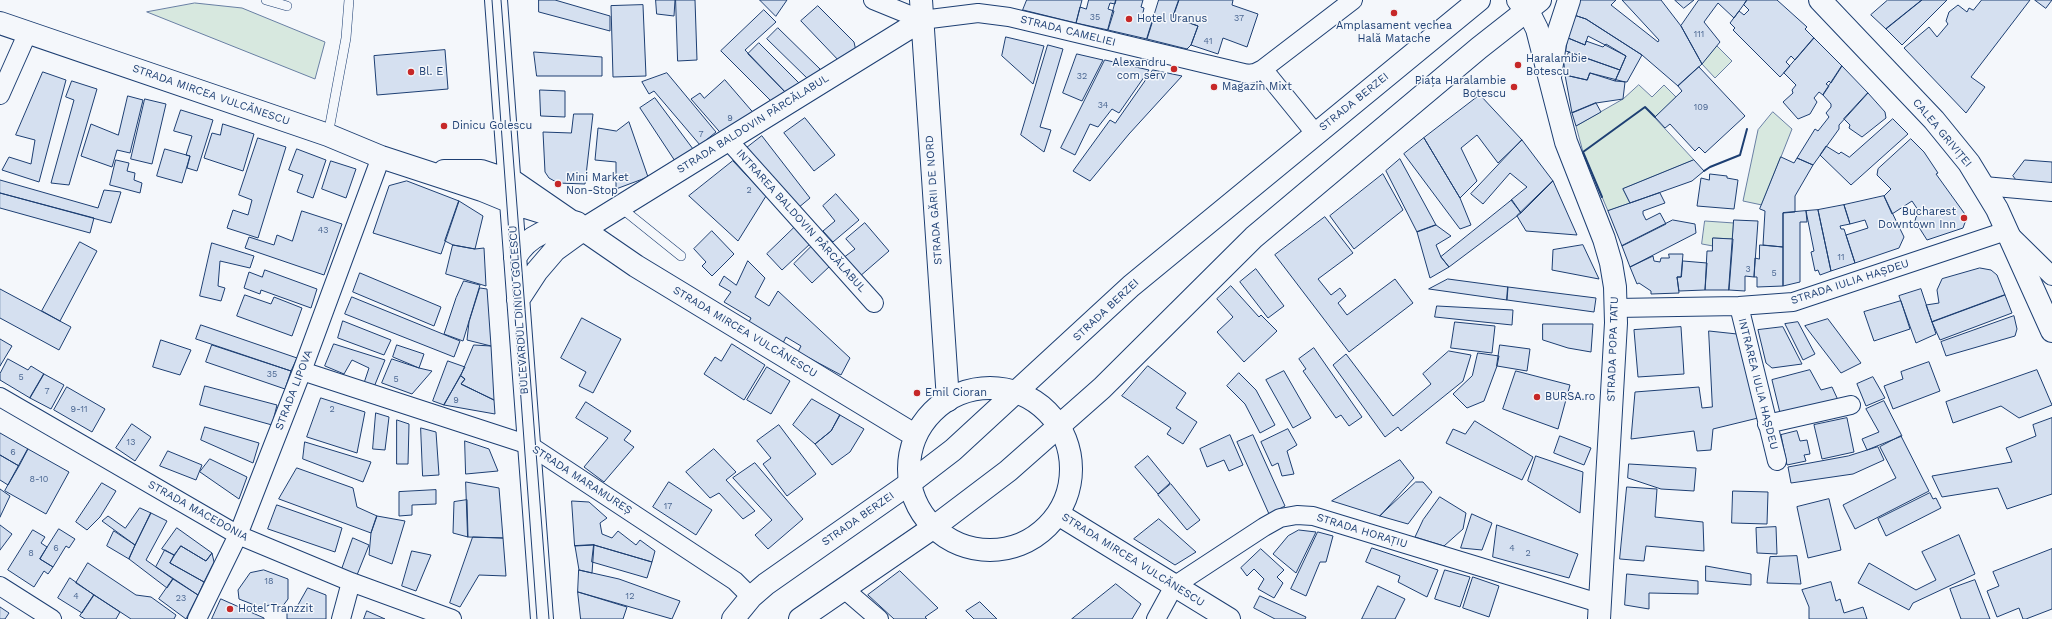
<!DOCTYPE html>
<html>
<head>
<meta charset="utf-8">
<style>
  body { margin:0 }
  canvas { display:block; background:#f4f7fb }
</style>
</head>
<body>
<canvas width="2052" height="619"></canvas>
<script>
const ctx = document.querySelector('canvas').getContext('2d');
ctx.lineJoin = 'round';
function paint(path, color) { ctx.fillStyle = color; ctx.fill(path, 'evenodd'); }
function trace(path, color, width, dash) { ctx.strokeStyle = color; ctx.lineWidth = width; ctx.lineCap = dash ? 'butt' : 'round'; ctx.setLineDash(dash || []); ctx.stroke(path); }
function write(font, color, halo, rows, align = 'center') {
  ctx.font = font + ' "Work Sans",sans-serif'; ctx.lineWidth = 3; ctx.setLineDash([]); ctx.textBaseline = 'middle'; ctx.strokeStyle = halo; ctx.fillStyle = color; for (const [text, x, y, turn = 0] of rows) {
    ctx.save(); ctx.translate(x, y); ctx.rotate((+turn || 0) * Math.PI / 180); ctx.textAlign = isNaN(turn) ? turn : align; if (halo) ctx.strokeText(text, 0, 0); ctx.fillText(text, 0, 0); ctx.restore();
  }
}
const green = new Path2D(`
  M195 3 242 8 325 42 315 79 147 12Z
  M1717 46 1732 61 1715 78 1702 64Z
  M1639 85 1652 97 1664 85 1676 97 1655 118 1694 160 1623 189 1630 203 1608 211 1583 152 1576 126 1623 99Z
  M1773 112 1792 129 1762 205 1743 201 1758 130Z
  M1705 221 1734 223 1733 239 1713 238V246L1702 244Z`);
paint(green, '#d7e8df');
trace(green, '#687fa3', 1);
const building = new Path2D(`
  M539 0H555L610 16V31L539 12Z
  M656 0H675L674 16 657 14Z
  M676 0H695L697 60 678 61Z
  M760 0H787L776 16Z
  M1027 0H1082L1076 23 1023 10Z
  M1089 0H1116L1115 4 1110 3 1108 9 1114 11 1108 30 1076 23 1080 7 1086 9Z
  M1116 0H1143L1141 7 1144 8 1142 17 1153 20 1147 39 1108 30Z
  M1159 0H1179L1173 17 1198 26 1191 45 1187 49 1147 39Z
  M1179 0H1233L1232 5 1258 14 1247 47 1223 38 1218 54 1191 45 1198 26 1173 17Z
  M1580 0H1616L1611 5 1658 42 1659 40 1622 0H1661L1681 26 1702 64 1678 86 1642 55 1586 19 1574 15Z
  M1675 0H1694L1684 8Z
  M1699 0H1747L1734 18 1718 3 1704 22 1720 42 1702 64 1681 26Z
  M1747 0H1777L1807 27 1805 29 1814 38 1795 60 1791 56 1786 62 1790 66 1780 77 1733 30 1735 28 1730 23 1739 11 1744 15 1749 10 1744 5Z
  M1888 0H1922L1886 29 1871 15Z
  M1922 0H1947L1902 45 1886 29Z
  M1982 0H2030L1971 77 1985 87 1966 113 1904 48 1929 27 1937 37 1948 24 1946 21 1949 12 1958 5 1967 12 1969 8 1973 10Z
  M2035 0H2052L2046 8Z
  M643 5 646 76 613 77 611 6Z
  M818 6 854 42 856 51 841 63 801 21Z
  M764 10 776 22 745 50 788 95 775 105 721 51Z
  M1574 15 1586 19 1642 55 1627 82 1615 81 1626 56 1588 36 1585 45 1568 38Z
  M778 28 820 69 809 80 767 39Z
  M1006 37 1044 46 1033 84 1002 56Z
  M1568 38 1585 45 1586 41 1603 47 1606 44 1626 56 1620 70 1566 51Z
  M1814 38 1842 66 1831 83 1829 81 1826 84 1829 86 1823 95 1819 92 1814 98 1817 102 1810 114 1798 119 1783 102 1793 93 1792 90 1796 85 1784 73Z
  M759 43 800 84 788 95 748 54Z
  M1048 45 1063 49 1040 127 1051 130 1044 152 1021 135Z
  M445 50 448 89 377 95 374 56Z
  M534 52 602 57V76H537Z
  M1569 52 1620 70 1615 81 1590 73 1587 80 1565 75 1564 64Z
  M1077 54 1103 60 1082 101 1063 93Z
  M1105 60 1149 70 1119 113 1112 109 1098 127 1090 124 1075 155 1061 148Z
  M1842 66 1868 93 1839 125V129L1813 165 1797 158 1815 129 1818 131 1829 117 1826 113 1831 107V104L1823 95Z
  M1699 67 1745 116 1705 153 1699 147 1695 151 1670 124 1665 128 1655 117 1682 91 1678 86Z
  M1153 70 1182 76 1129 134 1090 181 1073 171 1110 120 1115 123Z
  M43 72 66 80 39 182 2 170 9 157 31 164 35 140 16 135Z
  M667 73 716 132 700 145 654 91 649 94 642 82Z
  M1590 73 1625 82 1623 99 1596 103 1572 113 1565 75 1587 80Z
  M725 80 757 117 725 138 691 99 700 93 704 98Z
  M72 81 97 89 69 185 51 183 74 100 66 97Z
  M540 90 565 91V117L541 116Z
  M1868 93 1885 112 1886 118 1862 137 1849 128 1850 125 1844 119Z
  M1480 95 1522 140 1498 163 1477 135 1461 148 1477 181 1460 198 1424 138Z
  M128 96 143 100 130 153 117 150 112 167 81 156 91 124 118 135Z
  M655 98 693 149 675 161 640 108Z
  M145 99 166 104 152 164 131 159Z
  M1596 103 1601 112 1576 126 1572 113Z
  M181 110 213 120 197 171 187 168 190 156 186 155 192 136 174 131Z
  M574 114H593L585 184 558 183 549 178 545 172 543 132 571 133Z
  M805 118 835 155 814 171 784 133Z
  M1893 119 1908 134 1851 185 1820 155 1826 146 1839 154 1841 152 1849 157Z
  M629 122 648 177 616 189V162L595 160 598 128 616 131Z
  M223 124 254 134 243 171 204 158 212 133 220 135Z
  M762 136 810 198 798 208 766 169 762 172 744 150Z
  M258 138 286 147 258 238 227 228 233 210 248 215 252 200 239 195Z
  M1424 138 1460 198 1471 225 1460 229 1404 154Z
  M1911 139 1924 152 1938 173 1936 174 1967 217 1963 228 1927 240 1915 221 1916 217 1920 213 1912 201 1892 214 1884 196 1891 189 1877 175 1878 169Z
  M1522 140 1553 181 1521 213 1511 200 1527 187 1510 173 1483 204 1471 194Z
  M165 149 190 156 182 183 157 176Z
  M297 149 326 160 313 198 297 192 303 175 289 170Z
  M1781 157 1794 163 1797 158 1813 165 1795 196V212L1783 213V247L1763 245 1765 211 1760 209Z
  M1400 159 1436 225 1417 232 1386 171Z
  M116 160 129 163 127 171 135 173 134 180 142 183 140 193 110 185Z
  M1694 160 1704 171 1692 181 1630 203 1623 189Z
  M2025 160 2052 162V183L2016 180 2013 176Z
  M331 161 356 169 346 198 322 189Z
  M733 161 766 196 738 241 689 196Z
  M1383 174 1403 210 1354 249 1330 216Z
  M1710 174 1727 176V178L1738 180 1734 209 1697 206 1701 178 1709 180Z
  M0 180 98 208 104 190 121 192 111 223 0 193Z
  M407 181 459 201 441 254 373 233 389 186Z
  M1553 181 1577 235 1526 231 1517 216Z
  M0 193 94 218 90 233 0 208Z
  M1660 193 1665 203 1643 211V214L1646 220 1660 213 1666 224 1622 246 1608 211Z
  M836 194 859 220 833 242 823 231 835 221 823 206Z
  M1884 196 1904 237 1899 248 1855 263 1846 235 1868 228 1865 220 1850 224 1844 205Z
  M1512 200 1521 213 1449 267 1441 257Z
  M459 201 483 216 475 249 453 245 445 241Z
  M1844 205 1850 224 1840 226 1841 229H1844L1855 263 1831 271 1818 210Z
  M1818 210 1831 271 1820 275 1818 270 1815 271 1811 252 1814 251 1806 211Z
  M302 211 342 224 324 275 245 248 249 237 274 245 277 235 292 241Z
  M1806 211 1807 222H1800V282L1783 286V213Z
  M1325 217 1353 253 1318 279 1331 295 1340 288 1346 296 1338 303 1347 315 1395 279 1413 303 1349 352 1275 255Z
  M1673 220 1695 224 1696 233 1630 267 1622 246Z
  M1734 220 1758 221 1754 277 1745 276V291L1729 290Z
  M865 223 889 251 859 277 843 258 855 249 846 239Z
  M1436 225 1451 236 1436 245 1441 257 1449 267 1430 278 1417 232Z
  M796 226 811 243 782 270 767 254Z
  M712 231 734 254 712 276 702 266 706 262 694 249Z
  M1713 238 1733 239 1729 290H1705L1707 251H1712Z
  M80 242 97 251 60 321 42 311Z
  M212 243 254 256 250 268 220 261 218 286 225 288 221 301 200 296Z
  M453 245 475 249 484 248 486 286 446 274Z
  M813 245 831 265 812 283 794 264Z
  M1583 245 1599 279 1552 270 1553 250Z
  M1760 245 1783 247V286L1757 287V277H1754L1755 258 1759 259Z
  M1669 254H1683L1681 277H1677L1679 293 1651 294V291L1639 283 1637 284 1630 267 1653 256 1654 261 1660 262 1661 258H1669Z
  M748 261 765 278 755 297 769 306 778 291 850 358 841 375 798 352 801 346 786 337 783 343 748 324 751 318 724 302 731 292 719 285 724 276 736 285Z
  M1683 261 1707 263 1705 290 1679 291 1677 277H1681Z
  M1980 268 1991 270 1997 275 2005 295 1932 322 1926 305 1939 303 1937 290 1942 279Z
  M1256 269 1284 306 1268 318 1240 282Z
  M265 270 317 289 311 308 261 290 260 294 244 288 249 272 262 277Z
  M360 273 441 307 434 326 353 292Z
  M1448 279 1508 287 1507 300 1429 289Z
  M464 281 480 285 463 341 444 334 456 298Z
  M1231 286 1259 317 1261 315 1277 331 1244 362 1217 332 1233 317 1217 299Z
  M1508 287 1596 298 1594 312 1507 300Z
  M480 288 487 289 491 346 467 340 469 322Z
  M0 289 71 327 59 350 0 318Z
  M1921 289 1936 334 1916 343 1899 296Z
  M245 295 271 304 274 297 302 308 292 336 237 316Z
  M2005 295 2012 313 1940 340 1932 322Z
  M352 297 460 341 454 357 345 314Z
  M1901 301 1910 329 1874 341 1864 312Z
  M1437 306 1513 310 1512 325 1435 317Z
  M2014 316 2017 329 2015 336 1946 356 1941 342Z
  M582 318 621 339 593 393 579 386 586 372 561 358Z
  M1828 319 1861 363 1841 373 1805 326Z
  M343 321 391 340 384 355 338 338Z
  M1455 322 1495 326 1492 353 1451 348Z
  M1798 322 1815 354 1803 360 1785 324Z
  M1543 324H1593L1591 352 1568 348 1543 340Z
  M201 325 297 358 291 371 196 339Z
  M1681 327 1684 374 1638 377 1634 330Z
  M1783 327 1802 364 1772 368 1766 363 1758 330Z
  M1709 331 1737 334 1758 418 1713 429 1711 450 1697 451 1694 431 1631 439 1635 392 1699 387 1702 408 1712 407Z
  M0 339 12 346 0 366Z
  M161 340 191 350 180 375 153 367Z
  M334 344 385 360 374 387 364 383 369 368 352 360 344 374 325 366Z
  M732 344 765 365 744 400 704 374 715 357 721 361Z
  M212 345 291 371 285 389 206 362Z
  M397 345 424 354 419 368 393 357Z
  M474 345 491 346 494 400 461 384 465 379 461 376Z
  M1500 345 1530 349 1527 371 1497 366Z
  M1314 348 1362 417 1349 426 1341 415 1336 418 1303 371 1306 369 1299 359Z
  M1449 351 1471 355 1463 381 1401 431 1398 427 1385 437 1333 365 1346 354 1393 416 1431 384 1423 374Z
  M1478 353 1499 356 1497 366 1484 401 1467 408 1453 394 1472 376Z
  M8 359 28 370 31 366 44 374 30 398 0 380V374Z
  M392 359 419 368 432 371 412 394 382 383Z
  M448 361 465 367 444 405 433 401Z
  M1929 362 1940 391 1893 409 1884 386 1903 379 1901 372Z
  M1148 366 1186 393 1176 408 1197 422 1183 444 1167 434 1171 428 1122 396Z
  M767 367 790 381 771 414 747 400Z
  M1810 370 1821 390 1832 387 1838 400 1780 413 1772 380Z
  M2037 370 2052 405 2019 418 2001 406 1953 423 1946 402Z
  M1284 371 1311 418 1293 428 1266 380Z
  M1516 371 1570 385 1558 429 1503 409Z
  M1239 373 1256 390 1275 425 1260 433 1245 404 1227 386Z
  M44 374 64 385 51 409 30 398Z
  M461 376 465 379 461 384 494 400 495 414 444 405Z
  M1873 377 1885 398 1866 406 1857 384Z
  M205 386 277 405 272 425 200 405Z
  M67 387 105 409 92 432 54 410Z
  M321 398 365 412 357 453 307 437Z
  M812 399 840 415 831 431 815 444 793 425Z
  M1884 401 1902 436 1867 450 1862 439 1879 432 1866 409Z
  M586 402 631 431 624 440 634 447 604 482 584 467 608 438 576 418Z
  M376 413 389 417 385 450 373 449Z
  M840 415 864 429 850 452 832 465 815 444 831 431Z
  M1847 418 1854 452 1822 459 1814 425Z
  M2052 418V494L2007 509 1998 488 1942 497 1932 476 2012 462 2006 448 2036 436 2033 425Z
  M397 420 409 424 408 464H397Z
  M1475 421 1533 457 1522 480 1446 443 1453 429 1465 434Z
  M132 424 151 437 135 461 116 448Z
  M779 425 816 474 787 496 763 464 771 458 757 441Z
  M205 427 259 443 253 463 201 440Z
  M421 428 436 432 439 475 423 476Z
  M1288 429 1297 445 1287 451 1294 474 1282 476 1278 463 1272 466 1261 442Z
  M1797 431 1800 441 1807 440 1810 454 1804 455 1806 461 1787 465 1781 435Z
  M0 433 28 449 19 466 0 455Z
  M1230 435 1243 465 1229 471 1224 460 1207 467 1200 449Z
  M1253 435 1285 506 1269 514 1237 442Z
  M1560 436 1591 448 1584 465 1554 453Z
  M1901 436 1929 491 1855 529 1843 505 1896 478 1880 447Z
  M465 441 489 449 498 471 466 474Z
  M305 442 371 462 363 482 303 459Z
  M1878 447 1884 460 1853 474 1791 483 1788 467 1848 456Z
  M28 449 69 472 46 514 5 491Z
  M714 449 736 472 726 480 755 511 743 519 719 493 710 498 686 472Z
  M168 451 202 465 196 480 160 466Z
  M0 455 19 466 8 485 0 480Z
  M1148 456 1170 483 1158 494 1135 467Z
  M1536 456 1583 472 1580 513 1528 481Z
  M210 459 247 477 239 499 200 472Z
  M1400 460 1414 478 1380 516 1332 501Z
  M755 463 803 519 768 549 755 535 772 520 733 478Z
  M1629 464 1696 468 1694 491 1661 489 1628 478Z
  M297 468 353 488 357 507 377 516 371 533 279 499Z
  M466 482 499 488 503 538 468 537Z
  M669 482 712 510 696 535 653 507Z
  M1416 482H1423L1432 492 1408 524 1380 516Z
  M102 483 116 491 100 517 87 530 76 522Z
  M1171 484 1200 520 1187 530 1158 495Z
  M1627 487 1657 489 1655 517 1703 522 1704 551 1646 546 1644 561 1620 559Z
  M0 489 10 496 0 517Z
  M436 490V504L412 505V515L399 516V492Z
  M1733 491 1768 492 1767 524 1732 523Z
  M1930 493 1933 499 1936 498 1941 508 1886 536 1878 519Z
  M1440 497 1466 513 1463 529 1444 546 1415 537 1423 520Z
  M1829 499 1841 550 1808 558 1797 507Z
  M467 500 468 537 453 533 454 502Z
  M572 501 589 502 607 518 600 523 602 534 612 538 618 531 636 545 640 540 655 551 652 562 594 545 575 546Z
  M277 505 342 528 335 552 268 529Z
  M140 508 151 513 135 545 102 521 108 516 125 528Z
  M151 513 167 521 146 560 173 579 167 588 129 559Z
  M1472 514 1492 523 1482 550 1461 548Z
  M377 516 405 521 392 564 369 555 371 533Z
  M1159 519 1196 552 1175 565 1134 539Z
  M0 525 12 534 0 550Z
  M1497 525 1578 554 1569 578 1493 557Z
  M1776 527 1777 554 1757 553 1756 528Z
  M177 528 212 553 206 561 181 546 174 555 162 549Z
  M59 529 75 539 69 548 66 546 53 567 40 559Z
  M33 530 45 537 41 543 47 547 40 559 53 567 48 574 44 571 34 587 8 570Z
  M1299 530 1316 532 1296 573 1273 554 1288 536Z
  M114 531 135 545 129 559 107 546Z
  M1318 532 1333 536 1326 562H1320L1306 596 1291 589Z
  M1959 535 1975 574 1913 603 1909 610 1858 583 1869 563 1916 590 1936 580 1922 552Z
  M473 537 503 538 506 576 479 575 460 607 450 603Z
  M353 538 369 545 357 575 342 569Z
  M594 545 652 562 647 578 592 562Z
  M594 545 592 573 579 570 575 546Z
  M181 546 206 561 212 553 214 562 204 582 170 563Z
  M1372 548 1438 570 1427 597 1398 582 1400 576 1366 562Z
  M1261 549 1284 570 1277 577 1283 583 1274 598 1258 589 1264 579 1254 569 1247 576 1241 568Z
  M2052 549V609L2026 619H2023L2019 608 1997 617 1987 591 1999 586 1993 572Z
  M165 550 174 555 170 563 204 582 198 595 156 567Z
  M412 551 431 555 416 591 402 586Z
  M1797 556 1801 584 1767 583 1770 557Z
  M88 563 136 595 151 597 176 615 174 619H131L76 583Z
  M1706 566 1751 574V585L1706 581Z
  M264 570 288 579V599L282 607 274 603 262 608 239 599 238 590 250 573Z
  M579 570 619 579 680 601 672 619 578 592Z
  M1445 570 1470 577 1460 607 1435 599Z
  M900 571 938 608 925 617 927 619H894L868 595Z
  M1627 574 1698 581V594L1649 593V609L1625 605Z
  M1473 577 1499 586 1489 617 1463 608Z
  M70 578 94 595 82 613 58 598Z
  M173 579 198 595 186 619 159 599Z
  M1975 580 1990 619H1961L1950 589Z
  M1831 582 1836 601 1840 599 1844 613 1863 607 1867 619H1809V607L1802 590Z
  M1116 584 1141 604 1132 619H1072Z
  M1378 586 1405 599 1395 619H1362Z
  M308 588 326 595V619H287V612L296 608Z
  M578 592 627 607 623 619H581Z
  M94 595 120 612 116 619H85L80 616Z
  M1260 596 1306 617 1305 619H1275L1254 608Z
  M221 599 264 618V619H212Z
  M980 602 997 619H974L966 611Z
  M0 607 9 613 5 619H0Z
  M367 611 385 619H364Z`);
paint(building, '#d5e0f0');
trace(building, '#1d3f73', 1);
const service = new Path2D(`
  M266 0 287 6
  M328 135 346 38 349 0
  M620 207 681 256`);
const minor = new Path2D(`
  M873 0 922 20 978 13 1009 17 1248 74 1255 73 1263 69 1353 0
  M1263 69 1315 133
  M0 95 28 32
  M728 140 874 303
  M1984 186 2052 192
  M1739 306 1777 461
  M1616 308 1739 306 1793 302 2006 231 2052 276
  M302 371 529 445 735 581 751 597
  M0 397 238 535 351 582 452 619
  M1767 424 1851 405
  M0 586 52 619
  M844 589 879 619
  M197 619 238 535 302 371 381 157
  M341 619 351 582
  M1156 619 1174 586 1264 527 1280 518 1297 515 1313 516 1599 603`);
const tertiary = new Path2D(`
  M921 0 948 400
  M1518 0 1532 19 1537 29 1566 142 1604 239 1611 263 1615 287 1616 323 1599 619
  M584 229 922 20`);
const secondary = new Path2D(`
  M496 0 542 619
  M0 23 328 135 381 157 482 190 516 204 577 223
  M444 171H481L514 182 636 266 916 436
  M515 258C528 234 551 228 576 224
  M518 300 537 271 555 250 584 229
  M909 469a81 81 0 1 1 162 0a81 81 0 1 1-162 0Z
  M1058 514 1229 619`);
const primary = new Path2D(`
  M1820 0 1934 120 1969 163 1997 209 2052 331
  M1550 77 1555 43 1569 0
  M733 619 751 597 766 584 910 483 953 450 1131 286 1479 0
  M800 619 934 527 1008 471 1102 388 1254 237 1479 48 1540 0`);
trace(service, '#1d3f73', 10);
trace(minor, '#1d3f73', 20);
trace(tertiary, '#1d3f73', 24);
trace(secondary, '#1d3f73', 24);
trace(primary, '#1d3f73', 24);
trace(service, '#f4f7fb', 9);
trace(minor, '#f4f7fb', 18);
trace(tertiary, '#f4f7fb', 22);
trace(secondary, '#f4f7fb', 22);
trace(primary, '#f4f7fb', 22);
trace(new Path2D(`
  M492 0 537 619
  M501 0 549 619`), '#1d3f73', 1);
trace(new Path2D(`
  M1704 171 1710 167 1740 155 1747 129
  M1602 197 1583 152 1645 107 1655 117`), '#1d3f73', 2);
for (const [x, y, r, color] of [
  [1394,13,4,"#c62828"],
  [1129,19,4,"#c62828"],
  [1518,65,4,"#c62828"],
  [1174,69,4,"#c62828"],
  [411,72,4,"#c62828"],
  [1214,87,4,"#c62828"],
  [1514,87,4,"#c62828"],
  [444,126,4,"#c62828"],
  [558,184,4,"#c62828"],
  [1964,218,4,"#c62828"],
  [917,393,4,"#c62828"],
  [1537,397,4,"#c62828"],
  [230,609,4,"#c62828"]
]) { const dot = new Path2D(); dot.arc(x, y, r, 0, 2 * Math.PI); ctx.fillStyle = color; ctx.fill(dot); trace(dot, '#f4f7fb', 1.5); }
write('9px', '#4b6792', null, [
  ["35",1095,17],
  ["37",1239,18],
  ["111",1699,34],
  ["41",1208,41],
  ["32",1082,76],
  ["34",1103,105],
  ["109",1701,107],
  ["9",730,118],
  ["7",701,134],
  ["2",749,190],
  ["43",323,230],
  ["11",1841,257],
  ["3",1748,269],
  ["5",1774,273],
  ["35",272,374],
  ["5",21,377],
  ["5",396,379],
  ["7",47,391],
  ["9",456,400],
  ["9-11",79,409],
  ["2",332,409],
  ["13",131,442],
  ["6",13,452],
  ["8-10",39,479],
  ["17",668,506],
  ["6",56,548],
  ["4",1512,548],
  ["8",31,553],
  ["2",1528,553],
  ["18",269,581],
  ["4",76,596],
  ["12",630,596],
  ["23",181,598]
]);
write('11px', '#1d3f73', '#f4f7fb', [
  ["Hotel Uranus",1137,19],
  ["Amplasament vechea",1394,26,"center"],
  ["Hală Matache",1394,39,"center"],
  ["Haralambie",1526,59],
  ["Botescu",1526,72],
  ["Alexandru",1166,63,"right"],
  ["com serv",1166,76,"right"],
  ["Bl. E",419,72],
  ["Piața Haralambie",1506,81,"right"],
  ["Botescu",1506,94,"right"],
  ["Magazin Mixt",1222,87],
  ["Dinicu Golescu",452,126],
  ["Mini Market",566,178],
  ["Non-Stop",566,191],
  ["Bucharest",1956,212,"right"],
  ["Downtown Inn",1956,225,"right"],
  ["Emil Cioran",925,393],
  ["BURSA.ro",1545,397],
  ["Hotel Tranzzit",238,609]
], 'left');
write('11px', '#1d3f73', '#f4f7fb', [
  ["STRADA CAMELIEI",1068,31,14],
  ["STRADA MIRCEA VULCĂNESCU",211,95,19],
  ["STRADA BERZEI",1354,102,-39],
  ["STRADA BALDOVIN PÂRCĂLABUL",753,124,-32],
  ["CALEA GRIVIȚEI",1942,133,50],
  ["STRADA GĂRII DE NORD",934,200,-94],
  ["INTRAREA BALDOVIN PÂRCĂLABUL",801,221,48],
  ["STRADA IULIA HAȘDEU",1850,282,-18],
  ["BULEVARDUL DINICU GOLESCU",519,310,-94],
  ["STRADA BERZEI",1106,310,-43],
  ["STRADA MIRCEA VULCĂNESCU",745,332,31],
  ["STRADA POPA TATU",1613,349,-88],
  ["INTRAREA IULIA HAȘDEU",1758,384,76],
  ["STRADA LIPOVA",294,390,-69],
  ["STRADA MARAMUREȘ",582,480,33],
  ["STRADA MACEDONIA",198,511,29],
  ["STRADA BERZEI",858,519,-35],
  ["STRADA HORAȚIU",1362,531,17],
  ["STRADA MIRCEA VULCĂNESCU",1133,560,32]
]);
</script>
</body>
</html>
